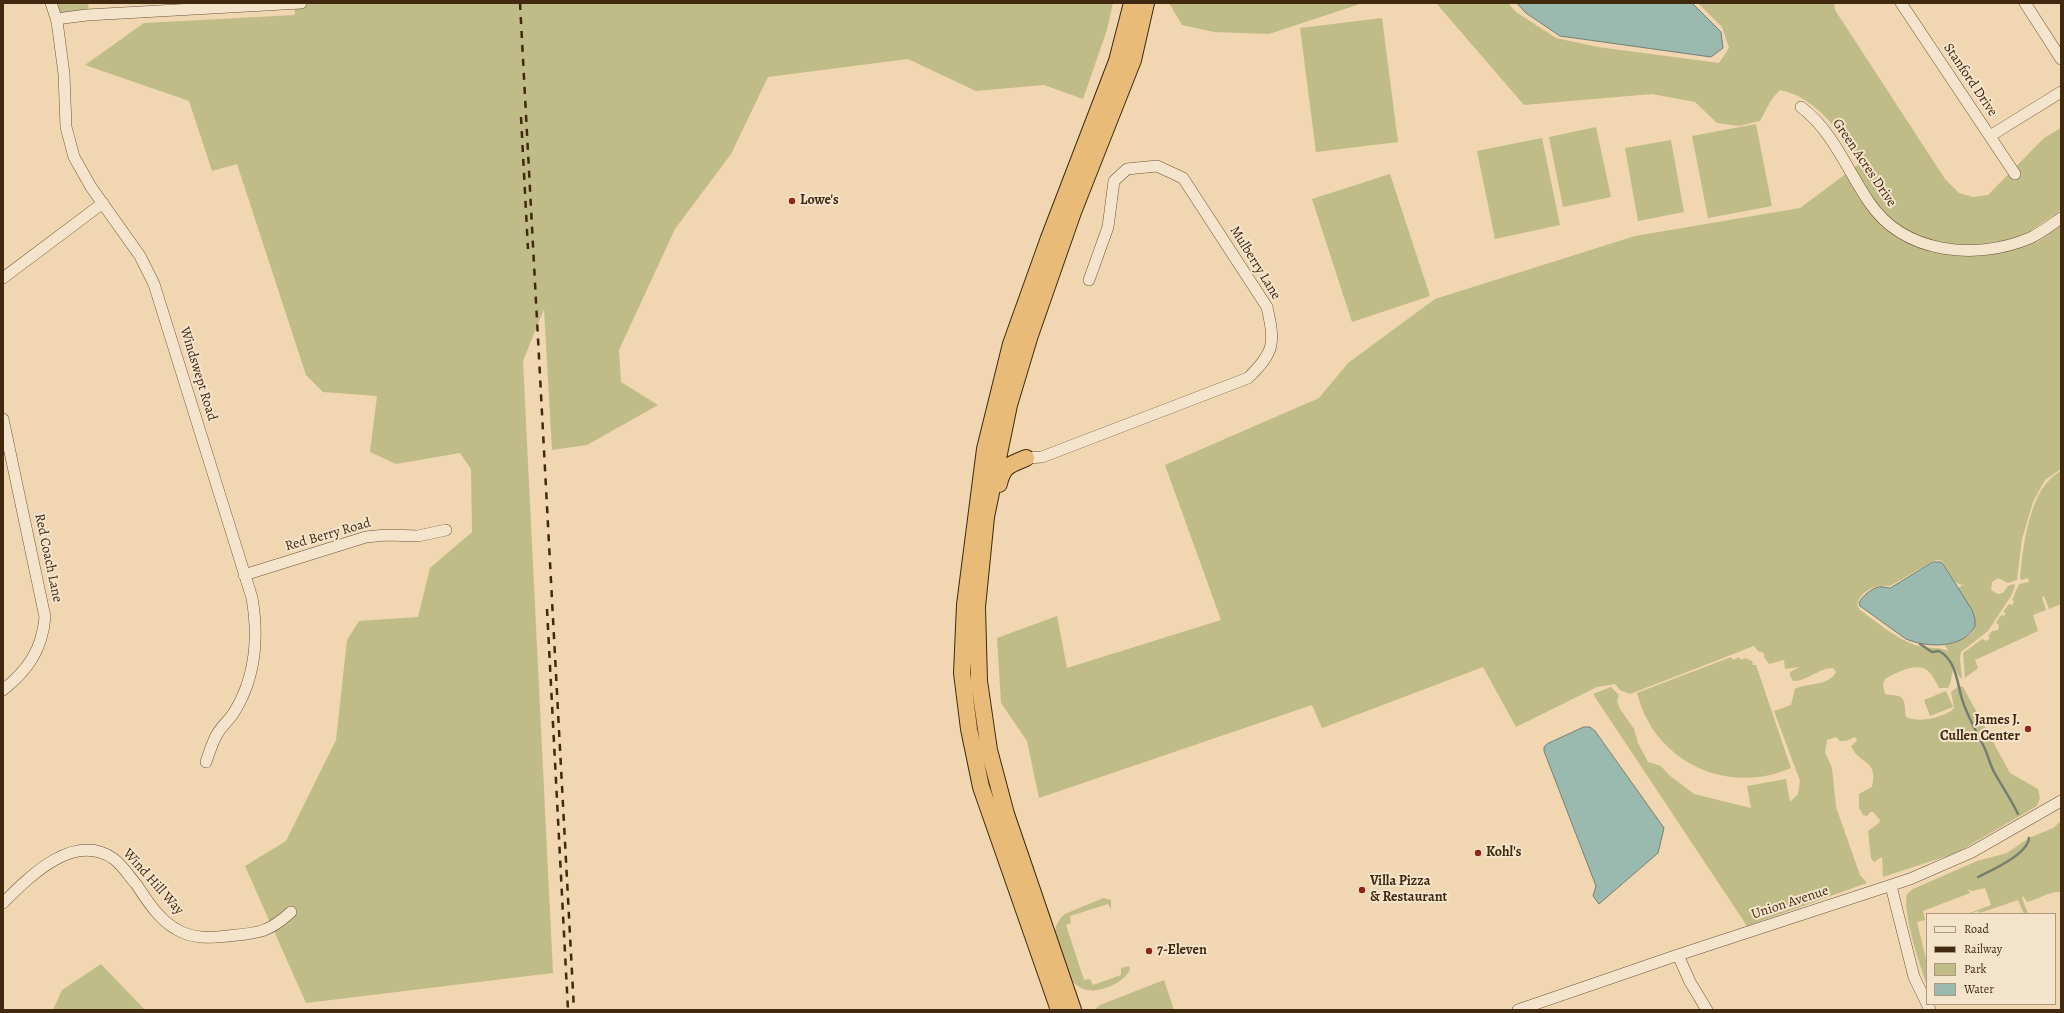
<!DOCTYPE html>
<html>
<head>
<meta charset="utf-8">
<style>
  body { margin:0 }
  #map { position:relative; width:2064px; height:1013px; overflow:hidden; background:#f0d6b1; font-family:Alegreya,serif }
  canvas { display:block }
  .frame { position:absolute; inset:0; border:4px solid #40290f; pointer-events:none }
  .legend { position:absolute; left:1926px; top:913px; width:130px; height:92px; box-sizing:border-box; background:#f5e4cc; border:1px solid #ad9980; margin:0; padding:5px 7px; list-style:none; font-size:12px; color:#40290f }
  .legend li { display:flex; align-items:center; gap:8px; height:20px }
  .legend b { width:20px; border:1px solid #ad9980 }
</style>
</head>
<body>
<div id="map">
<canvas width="2064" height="1013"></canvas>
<div class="frame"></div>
<ul class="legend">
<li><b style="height:5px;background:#f5e4cc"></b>Road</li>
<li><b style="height:5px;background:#40290f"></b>Railway</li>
<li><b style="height:11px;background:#c0bc87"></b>Park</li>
<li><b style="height:11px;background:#9ab9af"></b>Water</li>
</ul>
</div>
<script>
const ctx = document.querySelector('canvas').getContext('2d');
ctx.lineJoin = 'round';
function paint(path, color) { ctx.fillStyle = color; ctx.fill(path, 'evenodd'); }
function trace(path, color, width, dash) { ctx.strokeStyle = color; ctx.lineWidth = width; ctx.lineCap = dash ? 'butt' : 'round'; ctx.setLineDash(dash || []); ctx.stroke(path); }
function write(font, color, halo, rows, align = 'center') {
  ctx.font = font + ' Alegreya,serif'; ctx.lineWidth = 4; ctx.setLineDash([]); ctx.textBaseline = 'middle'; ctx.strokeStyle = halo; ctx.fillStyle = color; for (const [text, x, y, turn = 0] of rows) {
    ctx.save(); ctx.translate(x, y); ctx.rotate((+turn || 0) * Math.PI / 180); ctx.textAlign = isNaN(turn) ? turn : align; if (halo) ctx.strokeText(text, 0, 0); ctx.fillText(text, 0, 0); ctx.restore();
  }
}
paint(new Path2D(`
  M47 3H88L89 11 52 16Z
  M294 3H1113L1107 30 1083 99 1044 85 976 91 908 59 768 77 731 154 675 229 619 350 621 382 658 405 587 445 552 450 544 309 523 361 553 973 306 1003 245 866 286 841 336 740 347 640 359 621 418 617 430 568 472 532 471 469 460 453 396 464 370 452 377 396 323 392 306 375 237 164 212 171 189 101 85 65 144 23 295 15Z
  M1169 3H1363L1269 34 1214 32 1182 25Z
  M1436 3H1508L1516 12 1556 38 1598 47 1719 63 1729 48 1722 27 1698 3H1834L1835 10 1945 179 1959 193 1973 197 1988 195 2044 138 2061 128V210L2032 230 2036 243 2061 226V469L2045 480 2033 502 2022 539 2017 580 2008 583 1998 578 1992 582 1991 590 1998 594 2003 593 2008 586 2014 584 2015 586 2011 596 1988 631 1961 652 1960 659 1962 678H1960L1954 667C1951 674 1952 682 1948 688H1939C1936 682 1932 674 1927 670 1916 662 1895 673 1885 679L1883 685 1885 694C1889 695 1895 695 1899 696 1907 699 1904 711 1906 717 1919 723 1939 718 1951 711L1954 708 1951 692 1959 686 1963 687 2010 773 2038 789 2040 798 2037 806 1956 853 1883 877 1882 857 1874 862 1871 858 1868 831 1879 823 1880 820 1873 812H1870L1867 816 1863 815 1859 808V794L1872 787C1879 759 1859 765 1851 746L1857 741 1855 737 1846 741H1840L1836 737 1827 740 1825 752 1832 768 1836 807 1860 875 1867 883 1747 926 1593 694 1611 687 1619 695 1617 701 1620 709 1634 729 1638 743 1648 762 1661 766 1669 775 1694 794 1751 808 1747 786 1786 779 1790 802 1798 794 1800 781 1774 711 1791 705 1795 689C1808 682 1828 687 1836 672L1833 668C1818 668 1806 682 1793 681L1790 676V672L1800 667 1785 669 1784 660 1769 664 1764 657V653L1758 651 1754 646 1630 694 1620 690 1615 684 1597 687 1516 727 1483 667 1322 728 1312 705 1039 798 1027 741 1001 703 997 638 1057 616 1067 668 1221 620 1165 465 1319 398 1348 363 1435 299 1635 236 1800 208 1863 161C1839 134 1817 97 1780 90 1770 99 1767 109 1760 121L1739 126 1717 123 1695 102 1652 94 1524 105ZM1938 560 1942 561 1955 582 1961 585 1964 584 1958 588C1976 617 1990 635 1945 645L1948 651C1938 646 1925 649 1915 645 1895 638 1877 622 1860 610L1857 604C1861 590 1877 584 1890 586L1933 561Z
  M1382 18 1398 142 1316 152 1300 28Z
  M1756 124 1772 206 1708 218 1692 136Z
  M1596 127 1611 197 1563 207 1549 137Z
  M1542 138 1560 225 1495 239 1477 151Z
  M1671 140 1684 212 1638 221 1625 148Z
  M1390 174 1430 296 1352 322 1312 199Z
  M2061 471V604L2049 609 2044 596 2042 597 2046 610 2033 615 2038 631 1975 660 1978 668 1965 678 1963 653 1982 639 1987 641 1990 638 1988 636 1992 631 1998 630 1999 625 1996 623 2001 615 2004 616 2006 613 2003 612 2009 604 2012 605 2014 602 2012 600 2019 584 2029 582 2028 578 2022 580 2020 578C2023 547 2029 487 2061 471Z
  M1731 657 1733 660 1739 657 1741 660 1745 658 1752 661 1753 665H1756L1791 768C1727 796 1654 762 1637 693Z
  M1946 691 1953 707 1930 716 1924 700Z
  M2061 821V892C2049 891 2039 899 2027 902L2023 896 2022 898 2028 914H2024L2018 900 1980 913 1979 911 1967 914 1991 905 1985 888 1972 891 1968 889 1970 893 1923 911 1925 920 1917 922 1927 963V985C1920 967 1902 911 1907 894L1913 889 1977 861 2007 853 2029 838 2053 828Z
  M1103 898 1111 900V909L1108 904 1070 916 1071 923 1066 925 1084 980 1090 979 1093 985 1121 975V968L1129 966 1130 969C1126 982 1100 993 1087 990 1082 989 1077 986 1073 982L1055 932C1056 924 1059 919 1065 914Z
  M101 964 145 1010H53L62 990Z
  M1164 980 1174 1010H1094L1100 1005Z`), '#c0bc87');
const water = new Path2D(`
  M1517 3H1692L1721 32 1723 48 1711 57 1560 36 1526 13Z
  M1933 562H1941L1943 564 1972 610 1975 619V626C1964 649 1927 648 1906 639L1860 606 1859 603C1862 596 1875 585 1883 587 1886 587 1888 588 1890 588Z
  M1584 727H1590L1595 731 1664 828 1658 853 1599 904 1593 896 1596 886 1544 751V747L1547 744Z`);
paint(water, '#9ab9af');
trace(water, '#767f6f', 1);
trace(new Path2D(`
  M1920 644 1932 652 1939 651C1956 660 1957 682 1962 699 1967 716 1977 732 1985 749 1988 756 1990 764 1994 772 2002 786 2011 799 2018 814
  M1978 877C1992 870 2028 854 2029 838`), '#767f6f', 2.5);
const minor = new Path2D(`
  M51 3 57 21 64 74 66 127 74 157 91 187 140 256 154 284 252 598C259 639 256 678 233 714 228 721 220 728 216 736 212 744 209 753 206 762
  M1901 3 2015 174
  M2025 3 2061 59
  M56 19 87 15 301 3
  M1801 107C1833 131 1847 170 1869 202 1904 254 1976 261 2030 238 2041 233 2051 225 2061 218
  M1990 136 2061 92
  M3 278 103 203
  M3 419 45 617C42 650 28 670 3 690
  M1026 458 1042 457 1248 378C1275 352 1275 343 1267 307L1183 178 1157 166 1127 169 1114 181 1108 227 1089 280
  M244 575 366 537 386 535 418 536 446 530
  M1891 886 1914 977 1930 1010
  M3 903C30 876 74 831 114 859 123 866 129 876 136 884 147 900 158 919 176 929 192 939 210 938 228 936 258 933 268 933 291 912
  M1678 955 1690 982 1707 1010
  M1518 1010 1678 955 1910 879 1972 852 2061 801`);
const highway = new Path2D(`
  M999 484C1003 465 1010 465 1026 458
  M1059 1010 981 787 969 729 962 673 965 605 985 449 1011 344 1049 238 1117 61 1132 3
  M1073 1010 1006 814 989 750 979 681 977 607 986 517 1009 405 1030 335 1073 212 1133 60 1146 3`);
trace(minor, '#6c5438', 12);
trace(highway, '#40290f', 18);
trace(minor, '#f5e4cc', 11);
trace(highway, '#e8bb78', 16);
trace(new Path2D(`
  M520 3 574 1010
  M521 117 528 249
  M547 609 568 1010`), '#40290f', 2.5, [7, 7]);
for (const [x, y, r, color] of [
  [792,201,4,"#8f2418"],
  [2028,729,4,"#8f2418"],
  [1478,853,4,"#8f2418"],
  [1362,890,4,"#8f2418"],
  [1149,951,4,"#8f2418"]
]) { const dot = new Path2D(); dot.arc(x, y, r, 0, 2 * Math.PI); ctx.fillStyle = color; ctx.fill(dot); trace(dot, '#f5e4cc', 1.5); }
write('14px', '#40290f', '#f5e4cc', [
  ["Stanford Drive",1970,80,56],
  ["Green Acres Drive",1864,163,56],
  ["Mulberry Lane",1255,263,58],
  ["Windswept Road",198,374,73],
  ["Red Berry Road",328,535,-16],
  ["Red Coach Lane",48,558,78],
  ["Wind Hill Way",153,882,48],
  ["Union Avenue",1790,903,-18]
]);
write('bold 14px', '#40290f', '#f5e4cc', [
  ["Lowe's",800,201],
  ["James J.",2020,721,"right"],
  ["Cullen Center",2020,737,"right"],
  ["Kohl's",1486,853],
  ["Villa Pizza",1370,882],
  ["& Restaurant",1370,898],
  ["7-Eleven",1157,951]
], 'left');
</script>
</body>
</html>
